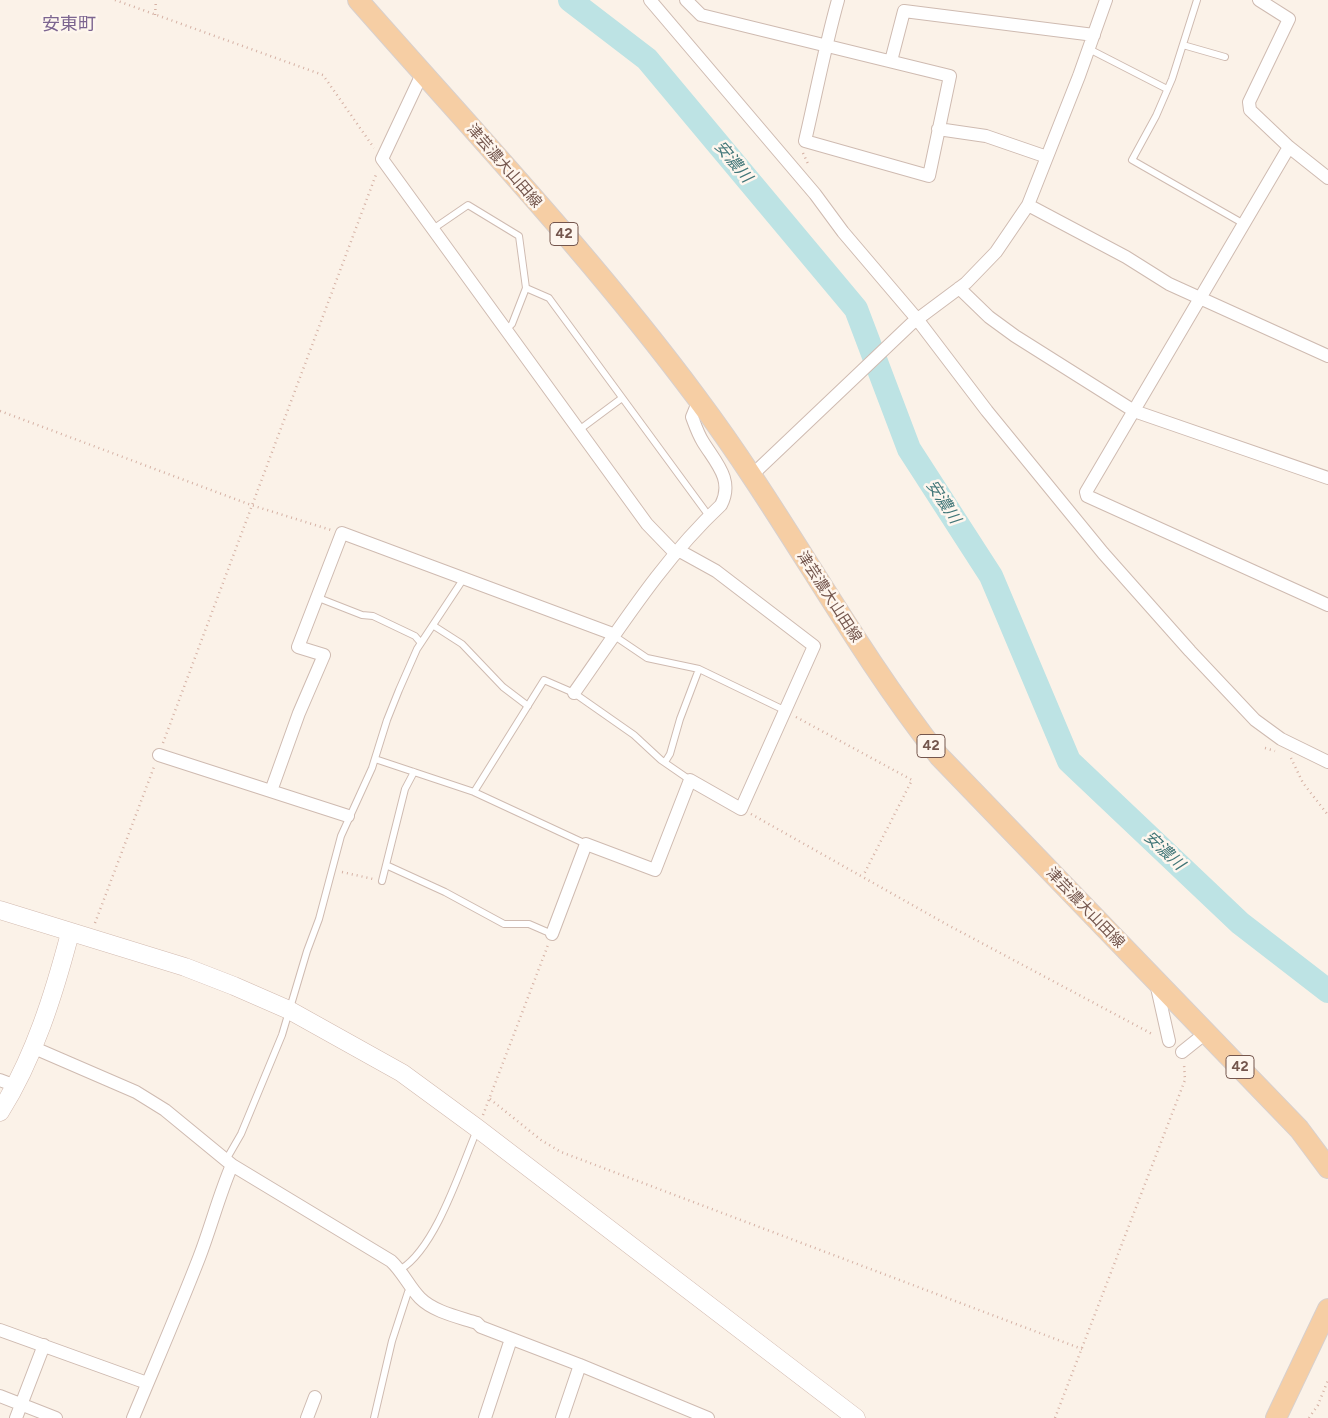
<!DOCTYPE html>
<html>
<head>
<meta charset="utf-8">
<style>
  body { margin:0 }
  canvas { display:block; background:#fbf2e8 }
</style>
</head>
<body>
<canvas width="1328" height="1418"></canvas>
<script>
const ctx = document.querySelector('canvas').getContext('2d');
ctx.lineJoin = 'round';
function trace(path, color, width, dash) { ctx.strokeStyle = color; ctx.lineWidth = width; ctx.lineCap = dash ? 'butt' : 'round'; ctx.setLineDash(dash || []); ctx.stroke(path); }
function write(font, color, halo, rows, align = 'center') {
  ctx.font = font + ' Figtree,"Noto Sans JP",sans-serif'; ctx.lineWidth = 5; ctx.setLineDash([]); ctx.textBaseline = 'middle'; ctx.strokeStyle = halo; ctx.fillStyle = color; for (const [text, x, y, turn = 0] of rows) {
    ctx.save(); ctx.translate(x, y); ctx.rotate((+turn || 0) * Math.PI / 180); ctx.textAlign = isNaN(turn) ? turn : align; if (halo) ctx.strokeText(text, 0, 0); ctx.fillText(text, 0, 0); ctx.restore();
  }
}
trace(new Path2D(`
  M570 0 647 59 856 309 909 449 991 576 1069 761 1240 923 1328 991`), '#bde3e4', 24);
const lane = new Path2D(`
  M1197 0 1172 79 1156 116 1132 160 1244 224
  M1183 45 1225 57
  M1089 49 1167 89
  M433 229 468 205 519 236 526 288 549 298 709 516
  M506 330 512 324 526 288
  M579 430 622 398
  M316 597 362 615 373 616 415 636 421 643
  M434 626 462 644 503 687 528 706
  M613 635 647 658 699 669 784 710
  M375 759 474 792 586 844
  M665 762 670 754 680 719 699 669
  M474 792 544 680 574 693 634 735 661 760 690 780
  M386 865 445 892 504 924H529L552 934
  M382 881 405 789 414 772
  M226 1160 241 1134 282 1035 307 951 319 919 341 836 372 768 387 720 399 690 417 649 464 578
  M401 1269C436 1247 460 1170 477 1130
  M374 1418 392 1341 408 1292 413 1289`);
const street = new Path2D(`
  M650 0 815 194 843 232 917 319 987 411 1103 553 1190 651 1255 720 1281 739 1328 762
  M686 0 701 15 950 76 929 176 805 141C816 94 825 46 838 0
  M1259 0 1289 19 1249 102 1250 110 1289 147 1328 178
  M891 61 904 11 1094 35
  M422 74 382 159 647 524 675 553
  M938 129 986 136 1047 157
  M1289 147 1086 492 1087 496 1328 605
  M1028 205 1126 257 1169 284 1328 356
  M959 288 989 317 1015 336 1134 411 1328 478
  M751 476 911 324 966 283 996 252 1028 205 1079 76 1106 0
  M574 693C620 628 662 560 721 505 734 480 716 463 703 442 698 434 695 425 692 417L699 400
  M159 755 348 816
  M271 791 299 713 324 655 298 647 342 533 613 634
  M552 934 586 844 655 870 690 780 741 809 814 646 716 571 678 550
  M1156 983 1169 1041
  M32 1047 136 1092 165 1110 232 1165 391 1261C403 1272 409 1287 420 1298 434 1312 459 1317 477 1323L481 1327 580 1365 708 1418
  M1182 1052 1207 1032
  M0 1080 16 1086
  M0 1330 147 1383
  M0 1396 56 1418
  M16 1418 44 1345
  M133 1418C155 1365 178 1312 199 1258 211 1227 219 1195 232 1165
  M307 1418 315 1397
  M485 1418 511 1339
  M562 1418 580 1365`);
const secondary = new Path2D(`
  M0 910 185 967 234 986 289 1010 402 1073 477 1128 856 1418
  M0 1112C34 1058 54 994 70 933`);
const primary = new Path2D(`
  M358 0C473 131 593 258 697 398 784 514 850 643 939 756L1299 1129 1328 1168
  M1276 1418 1328 1309`);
trace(lane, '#cfbbb1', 8);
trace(street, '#cfbbb1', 14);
trace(secondary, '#d2baaf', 19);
trace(primary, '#d8d0cd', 22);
trace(new Path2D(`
  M115 0 323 75 374 148
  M155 15 156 0
  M803 153 809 166
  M0 411 251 505 331 530
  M796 717 912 780 863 876
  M163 743 377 172
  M1265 748 1275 751
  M1291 758 1303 783 1328 815
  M751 814 946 924 1154 1035
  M342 872 373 879
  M95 923 154 767
  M490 1099 541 1140 561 1152 1082 1349
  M483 1115 548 945
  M1055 1418 1185 1080 1184 1064
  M1309 1418 1318 1405 1328 1380`), '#d5b1a4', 2.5, [1, 4]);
trace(lane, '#fff', 6);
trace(street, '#fff', 12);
trace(secondary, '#fff', 18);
trace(primary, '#f6cea4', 20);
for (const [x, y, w] of [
  [564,234,28],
  [931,746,28],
  [1240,1067,28]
]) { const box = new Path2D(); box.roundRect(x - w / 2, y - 11.5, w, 23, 4); ctx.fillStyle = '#fef6ee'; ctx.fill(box); trace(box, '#74564d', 1); }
write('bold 14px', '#74564d', null, [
  ["42",564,234],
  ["42",931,746],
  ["42",1240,1067]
]);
write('15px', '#74564d', '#fef6ee', [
  ["津芸濃大山田線",504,166,49],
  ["津芸濃大山田線",829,597,57],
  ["津芸濃大山田線",1085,908,46]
]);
write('italic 16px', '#417678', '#fef6ee', [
  ["安濃川",733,162,50],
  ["安濃川",943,502,57],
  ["安濃川",1164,851,43]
]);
write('18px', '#7c6590', '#fef6ee', [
  ["安東町",69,25]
]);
</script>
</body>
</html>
